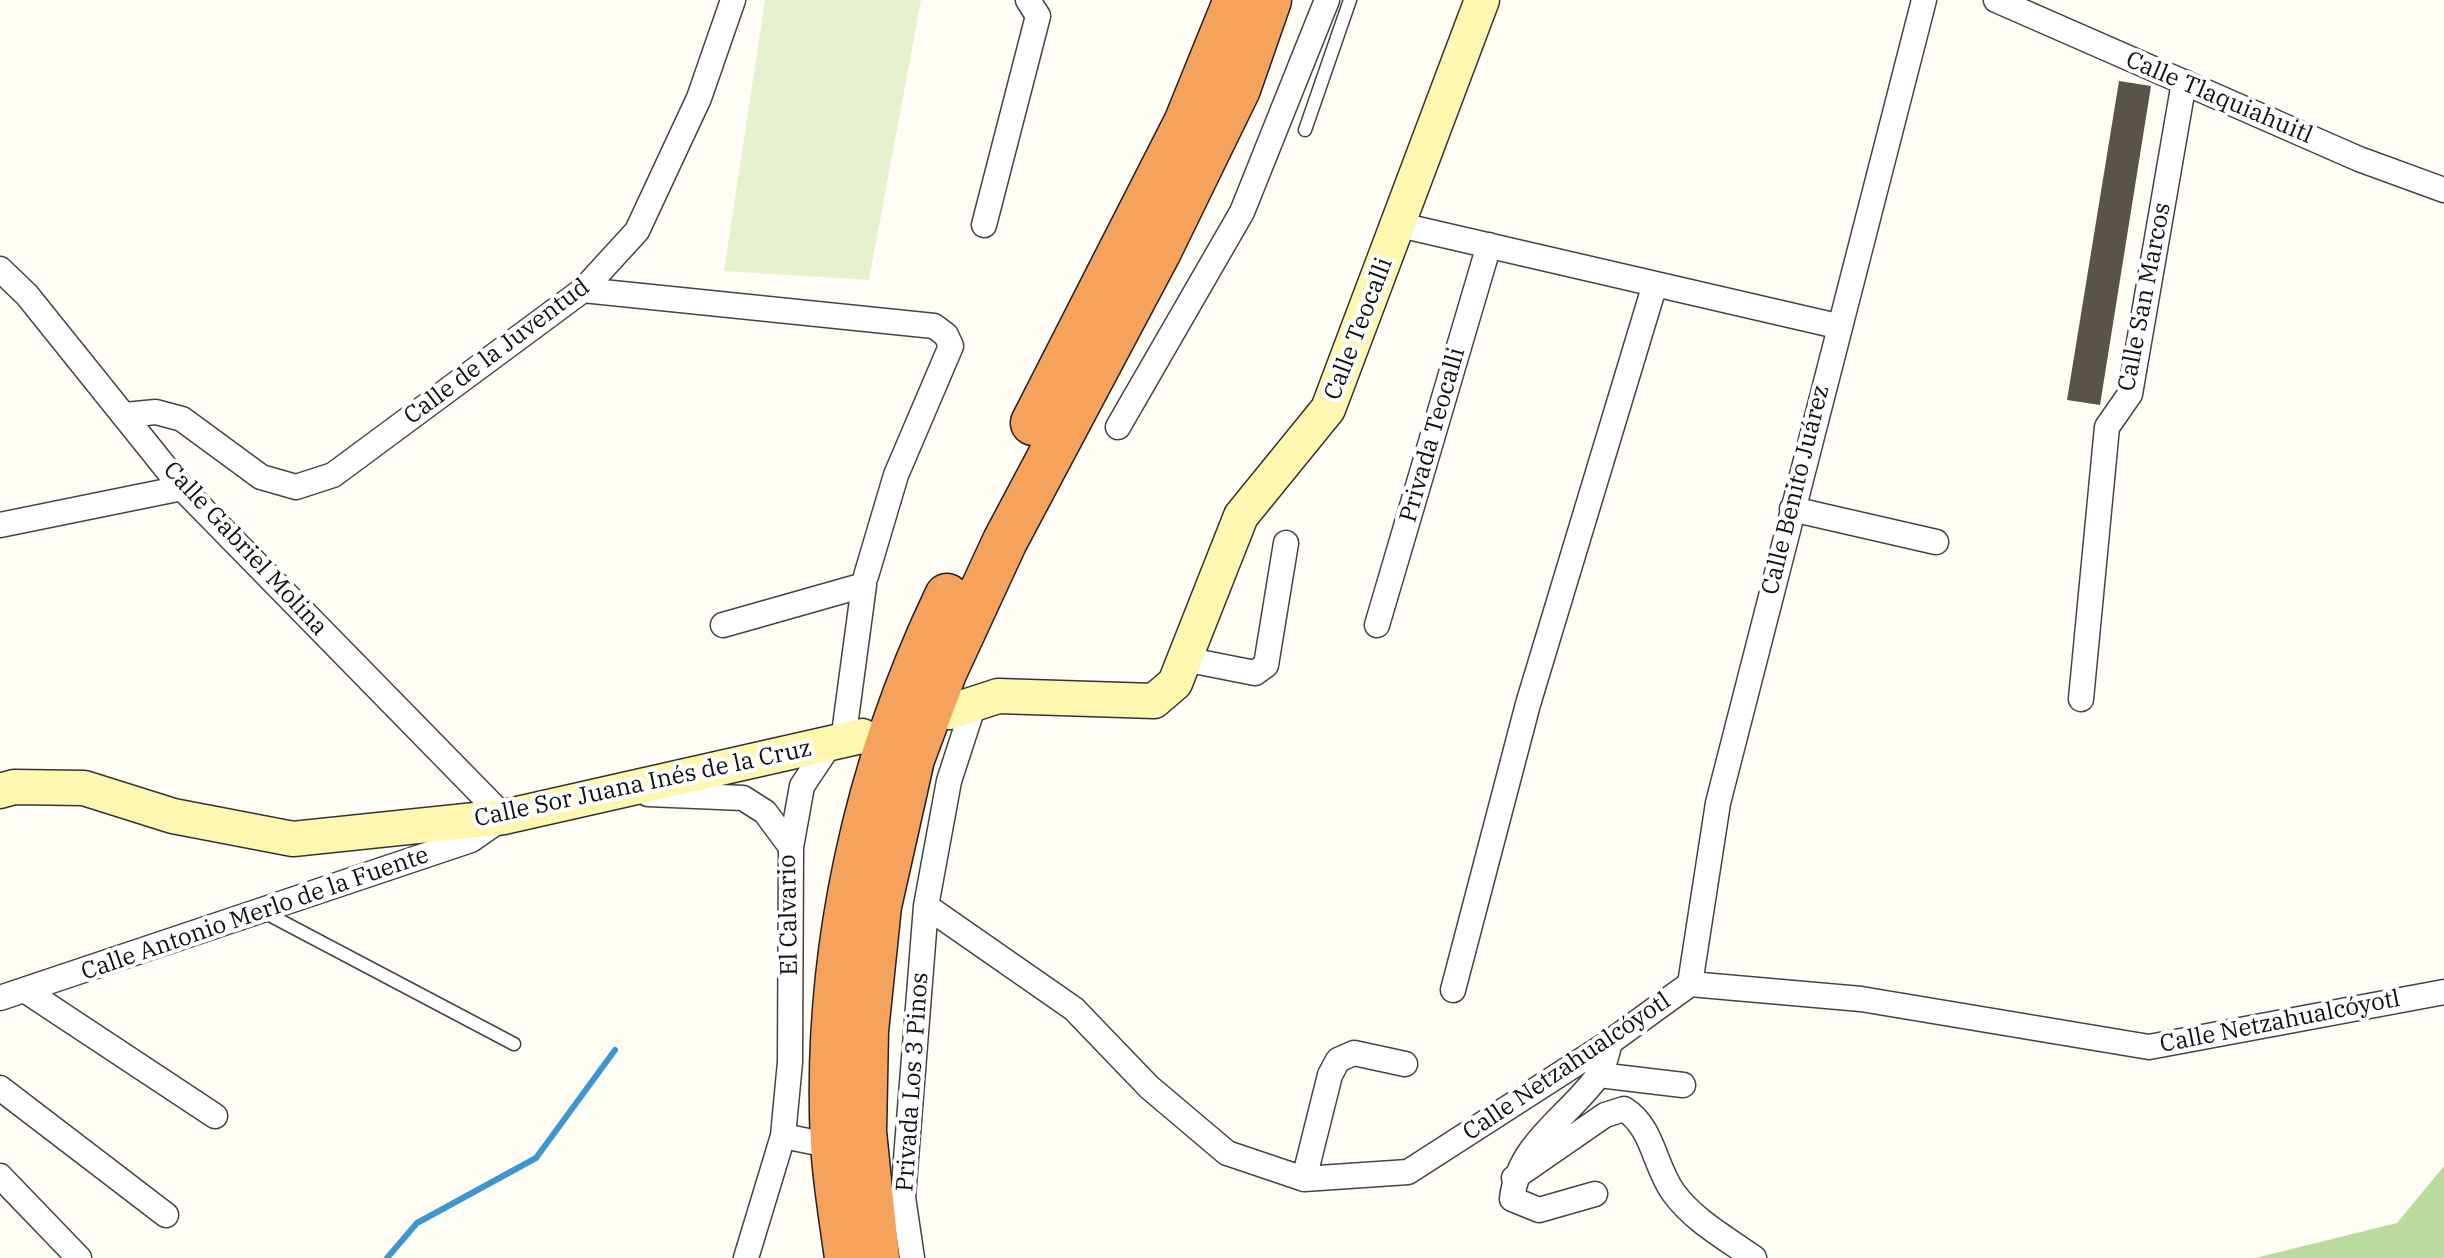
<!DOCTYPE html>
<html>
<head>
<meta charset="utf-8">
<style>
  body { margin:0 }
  canvas { display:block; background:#fffdf5 }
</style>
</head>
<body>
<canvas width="2444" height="1258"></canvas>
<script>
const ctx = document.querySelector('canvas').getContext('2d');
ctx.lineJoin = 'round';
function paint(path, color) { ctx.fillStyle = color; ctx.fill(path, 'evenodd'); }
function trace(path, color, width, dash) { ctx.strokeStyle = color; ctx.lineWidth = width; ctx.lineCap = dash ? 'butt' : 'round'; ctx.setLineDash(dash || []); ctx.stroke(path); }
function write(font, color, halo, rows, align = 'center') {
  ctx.font = font + ' "IBM Plex Serif",serif'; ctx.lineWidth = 8; ctx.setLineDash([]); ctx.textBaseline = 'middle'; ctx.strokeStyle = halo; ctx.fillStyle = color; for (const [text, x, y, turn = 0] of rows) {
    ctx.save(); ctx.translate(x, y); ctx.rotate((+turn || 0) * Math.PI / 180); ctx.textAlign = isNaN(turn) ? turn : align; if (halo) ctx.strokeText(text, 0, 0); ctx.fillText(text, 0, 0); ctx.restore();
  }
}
paint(new Path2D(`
  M2444 1166V1258H2255L2397 1223Z`), '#b9dc9c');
paint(new Path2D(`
  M765 0H921L869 280 724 271Z`), '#e6f2cf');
trace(new Path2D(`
  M387 1258 417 1223 536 1158 615 1050`), '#3f96cf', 6);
paint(new Path2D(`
  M2119 81 2151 86 2100 405 2067 400Z`), '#5a524d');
const lane = new Path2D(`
  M1305 130 1350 0
  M262 911 514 1044`);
const street = new Path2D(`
  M1996 0 2359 159 2444 190
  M984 225 1038 16 1028 0
  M1400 225 1837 326
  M0 269 27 295 182 488 504 817 471 840 0 998
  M583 290 934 326 946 335 951 346 896 475 866 576
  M125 415 156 412 182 419 261 477 296 487 333 475 583 290 637 231 699 98 733 0
  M1118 427 1242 212 1327 0
  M1792 509 1936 542
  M0 525 182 488
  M723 625 864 585 843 741
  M1377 625 1489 245
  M1184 659 1255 673 1266 665 1286 543
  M2081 699 2107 427 2130 394 2184 82
  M648 794 743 798 765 812 791 847 790 1062 783 1136 746 1258
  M791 847 802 786 830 744
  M926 906 1074 1009 1149 1087 1227 1153 1304 1179 1408 1172 1610 1042 1690 984 1861 999 2149 1047 2444 992
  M1690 984 1718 803 1924 0
  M1453 990 1528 704 1655 284
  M26 991 215 1116
  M1599 1075 1683 1085
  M0 1088 166 1215
  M783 1136 833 1146
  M0 1176 79 1258
  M1514 1178 1605 1115 1624 1109C1653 1127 1654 1165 1673 1192 1694 1221 1726 1238 1754 1258
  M1304 1179 1330 1075 1338 1060 1354 1053 1405 1064
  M1595 1194 1539 1210 1512 1199C1518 1144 1567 1118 1597 1077 1604 1068 1607 1053 1610 1042
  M912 1258 903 1197 926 906 949 781 974 704`);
const secondary = new Path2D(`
  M949 712 998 696 1154 701 1175 683 1241 516 1328 409 1482 0
  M0 791 14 787 84 788 173 816 293 839 504 817 862 736`);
const highway = new Path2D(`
  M1033 423 1186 123 1236 0
  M847 1258C842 1220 835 1181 833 1143 824 955 866 765 947 596
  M877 1258 864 1132 866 1031 879 906 912 759 944 673 1005 541 1159 251 1238 89 1269 0`);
trace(lane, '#444', 15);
trace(street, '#444', 27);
trace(secondary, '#333', 37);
trace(highway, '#222', 47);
trace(lane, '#fff', 12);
trace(street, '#fff', 24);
trace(secondary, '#fff6b0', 34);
trace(highway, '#f5a25d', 44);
write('24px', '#111', '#fff', [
  ["Calle Tlaquiahuitl",2219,98,23],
  ["Calle San Marcos",2145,297,-79],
  ["Calle Teocalli",1359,329,-69],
  ["Calle de la Juventud",497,352,-37],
  ["Privada Teocalli",1433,435,-74],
  ["Calle Benito Juárez",1796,490,-76],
  ["Calle Gabriel Molina",245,549,47],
  ["Calle Sor Juana Inés de la Cruz",643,784,-12],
  ["Calle Antonio Merlo de la Fuente",255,914,-19],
  ["El Calvario",789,915,-91],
  ["Calle Netzahualcóyotl",2280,1022,-11],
  ["Calle Netzahualcóyotl",1567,1067,-34],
  ["Privada Los 3 Pinos",913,1082,-86]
]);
</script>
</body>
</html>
